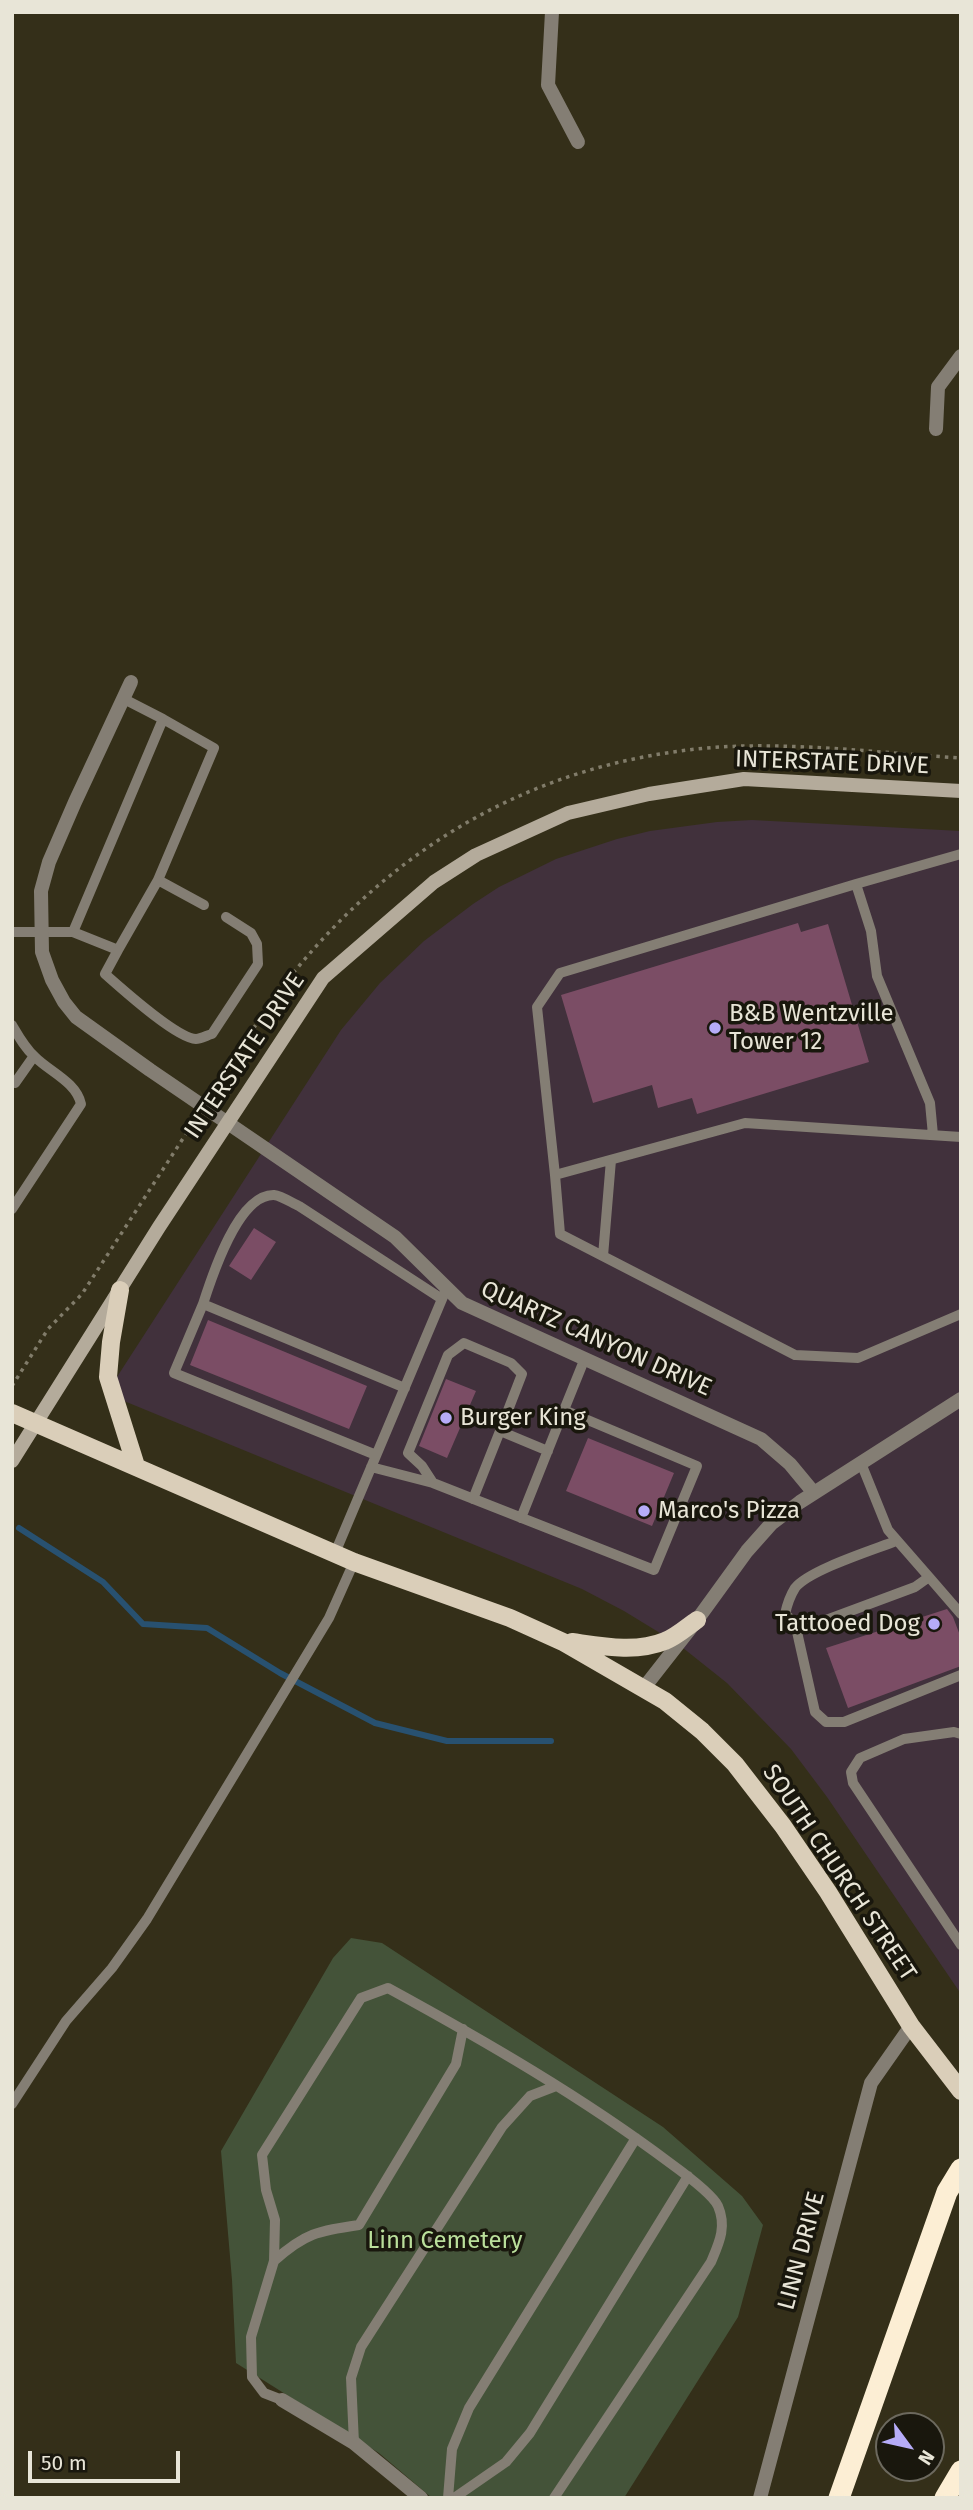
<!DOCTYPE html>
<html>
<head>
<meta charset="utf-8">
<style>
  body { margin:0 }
  #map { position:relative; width:973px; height:2510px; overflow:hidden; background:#342f19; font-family:"Fira Sans",sans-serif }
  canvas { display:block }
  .frame { position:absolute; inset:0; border:14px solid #e8e5d7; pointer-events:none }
  .north { position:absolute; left:875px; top:2412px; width:70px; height:70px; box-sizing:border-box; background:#19170d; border:2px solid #6c695e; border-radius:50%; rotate:123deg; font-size:19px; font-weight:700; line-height:28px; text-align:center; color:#e8e5d7 }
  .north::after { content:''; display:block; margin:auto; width:24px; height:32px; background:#b6acf8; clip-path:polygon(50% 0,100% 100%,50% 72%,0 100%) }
  .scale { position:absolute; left:28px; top:2451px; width:152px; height:32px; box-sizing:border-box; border:4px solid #e8e5d7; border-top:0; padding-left:9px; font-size:21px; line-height:24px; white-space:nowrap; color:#e8e5d7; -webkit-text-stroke:5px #19170d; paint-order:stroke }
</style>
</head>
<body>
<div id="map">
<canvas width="973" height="2510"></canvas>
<div class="frame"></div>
<div class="north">N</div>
<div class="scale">50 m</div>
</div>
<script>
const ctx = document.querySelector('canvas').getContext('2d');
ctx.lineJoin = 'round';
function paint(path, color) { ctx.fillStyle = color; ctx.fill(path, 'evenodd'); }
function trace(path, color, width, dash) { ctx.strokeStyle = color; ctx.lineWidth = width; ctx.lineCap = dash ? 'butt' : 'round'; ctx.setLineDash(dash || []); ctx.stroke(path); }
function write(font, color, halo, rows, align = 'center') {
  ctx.font = font + ' "Fira Sans",sans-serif'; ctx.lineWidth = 7; ctx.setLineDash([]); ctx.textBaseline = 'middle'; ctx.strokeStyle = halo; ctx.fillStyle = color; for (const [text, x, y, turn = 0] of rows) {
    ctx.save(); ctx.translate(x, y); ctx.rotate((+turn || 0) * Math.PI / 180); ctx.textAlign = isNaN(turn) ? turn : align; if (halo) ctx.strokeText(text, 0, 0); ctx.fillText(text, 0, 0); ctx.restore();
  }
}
paint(new Path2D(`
  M752 820 961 831V1994L827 1797 791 1749 727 1683 678 1644 624 1611 582 1589 124 1401 115 1380 341 1030 380 983 424 941 473 904 499 887 556 859 617 839 650 831 717 822Z`), '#41313c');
paint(new Path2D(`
  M351 1938 382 1943 663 2127 742 2196 763 2225 738 2317 624 2498H432L379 2453 236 2363 232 2280 221 2151 333 1958Z`), '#445339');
trace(new Path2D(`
  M19 1528 103 1582 143 1624 207 1628 280 1673 375 1723 447 1741H551`), '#285170', 6);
paint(new Path2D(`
  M798 923 801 932 828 924 869 1062 697 1114 692 1098 658 1108 652 1085 593 1103 561 995Z
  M254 1228 276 1242 251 1280 229 1266Z
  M208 1320 367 1386 349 1429 190 1365Z
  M446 1379 476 1391 447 1458 419 1446Z
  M588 1438 674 1473 652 1526 566 1491Z
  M947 1609 953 1617 961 1638V1666L848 1708 826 1648Z`), '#7b4d65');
trace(new Path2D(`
  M213 1093C240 1050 266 1005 299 966 405 839 541 763 707 748 787 741 880 753 961 758
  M12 1386 48 1329 82 1294 195 1120`), '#817c6a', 3.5, [3.5, 5]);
trace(new Path2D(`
  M124 699 163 719
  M158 880 204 905
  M856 884 961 854
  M12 932H73L118 950 105 974C121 988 176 1038 196 1039 200 1039 208 1035 212 1034L258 964 257 944 251 933 226 917
  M73 932 163 719 214 748 158 880 118 950
  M12 1025C19 1037 25 1048 35 1057 50 1072 76 1082 81 1104L12 1209
  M15 1083 34 1056
  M961 1137 745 1123 555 1175 560 1234 795 1355 858 1358 961 1314
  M555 1175 537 1007 560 973 856 884 871 931 877 976 930 1103 933 1135
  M603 1256 611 1160
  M203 1304C212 1276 238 1194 274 1195 282 1196 292 1203 299 1206L442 1299
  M376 1455 174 1373 203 1304 405 1388
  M861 1463 888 1530 929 1577 915 1587 810 1626 795 1623 785 1614C787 1605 790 1596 795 1588 809 1570 873 1550 896 1541
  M371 1467 433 1483 654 1570 697 1466 564 1410 585 1358
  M433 1483 422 1466 408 1453 448 1355 464 1343 511 1363 522 1374 500 1431
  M473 1499 500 1431 548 1451
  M521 1518 564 1410
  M335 1553 445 1292
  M929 1577 961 1614
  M795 1623 815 1712 826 1722H844L961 1675
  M961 1734 954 1732 904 1739 860 1758 851 1772 853 1783 961 1945
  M12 2104 66 2021 112 1968 147 1919 329 1618 354 1562
  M274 2261C305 2233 318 2231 359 2225L456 2064 463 2029
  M282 2400 264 2393 252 2377 251 2337 274 2261 275 2220 266 2190 262 2155 361 1998 388 1988C485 2041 582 2097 670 2163 681 2171 713 2195 718 2206 727 2227 719 2243 711 2262L554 2498
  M354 2443 351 2378 361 2347 502 2127 530 2096 556 2086
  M448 2498 452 2449 469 2408 636 2138
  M454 2498 506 2462 530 2433 688 2176`), '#847e74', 10);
trace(new Path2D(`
  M552 12 548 85 578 142
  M936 429 938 387 961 356
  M131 682 75 802 49 862 41 891 42 952 52 980 64 1002 76 1017 150 1070 395 1237 462 1303 761 1439 790 1464 814 1493
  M643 1689 697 1620 747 1551 771 1524 800 1502 961 1399
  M282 2400 354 2443 421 2498
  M760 2498 871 2083 911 2026`), '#847e74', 14);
trace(new Path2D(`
  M12 1461 159 1227 323 978 434 882 476 855 568 813 649 794 744 779 961 791`), '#b4ab9b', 14);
trace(new Path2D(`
  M120 1290 111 1342 108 1377 136 1466
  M12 1413 354 1562 510 1618 563 1642 665 1701 702 1731 735 1764 783 1826 828 1892 911 2026 961 2091
  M572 1642C601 1646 636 1653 665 1641 676 1637 687 1627 697 1620`), '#daceb9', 18);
trace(new Path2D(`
  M839 2498 947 2192 961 2169
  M945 2498 961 2471`), '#fceed4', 21);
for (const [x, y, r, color] of [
  [715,1028,7,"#b6acf8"],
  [446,1418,7,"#b6acf8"],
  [644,1511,7,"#b6acf8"],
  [934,1624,7,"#b6acf8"]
]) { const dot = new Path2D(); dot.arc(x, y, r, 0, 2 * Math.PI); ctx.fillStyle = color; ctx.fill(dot); trace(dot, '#19170d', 2.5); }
write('24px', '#e8e5d7', '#19170d', [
  ["INTERSTATE DRIVE",832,763,2],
  ["INTERSTATE DRIVE",245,1056,-56],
  ["QUARTZ CANYON DRIVE",596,1339,24],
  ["SOUTH CHURCH STREET",839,1873,56],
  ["LINN DRIVE",802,2251,-75]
]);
write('24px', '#e8e5d7', '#19170d', [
  ["B&B Wentzville",729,1014],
  ["Tower 12",729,1042],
  ["Burger King",460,1418],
  ["Marco's Pizza",658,1511],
  ["Tattooed Dog",920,1624,"right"]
], 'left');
write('24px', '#badf9b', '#19170d', [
  ["Linn Cemetery",445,2241]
]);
</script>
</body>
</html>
